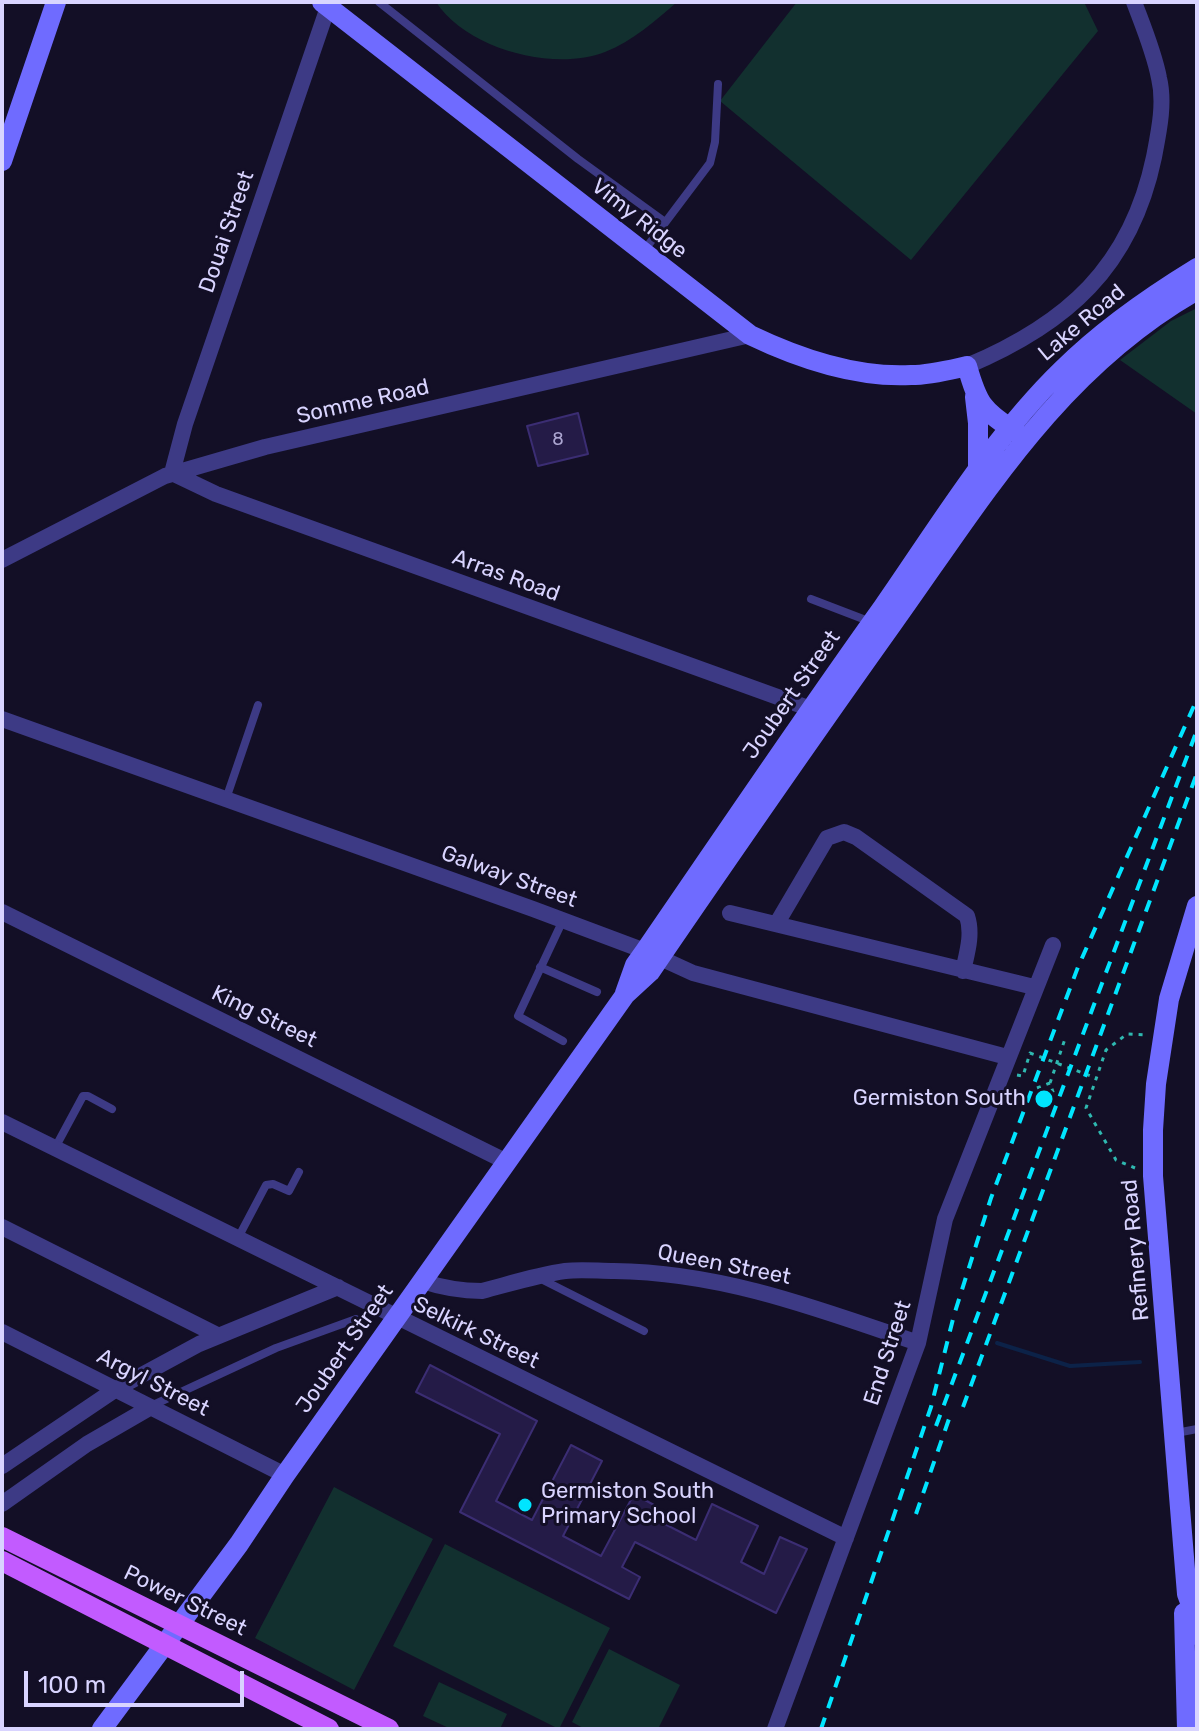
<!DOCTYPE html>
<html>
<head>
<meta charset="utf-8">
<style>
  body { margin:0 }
  #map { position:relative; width:1199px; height:1731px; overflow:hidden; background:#130f26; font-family:Rubik,sans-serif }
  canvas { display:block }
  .frame { position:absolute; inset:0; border:4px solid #d9d4ff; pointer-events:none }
  .scale { position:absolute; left:24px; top:1671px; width:220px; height:36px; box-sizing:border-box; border:4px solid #d9d4ff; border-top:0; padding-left:10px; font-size:24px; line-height:28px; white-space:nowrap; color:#d9d4ff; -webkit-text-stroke:6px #130f26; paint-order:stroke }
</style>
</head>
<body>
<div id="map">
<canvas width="1199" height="1731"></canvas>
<div class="frame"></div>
<div class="scale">100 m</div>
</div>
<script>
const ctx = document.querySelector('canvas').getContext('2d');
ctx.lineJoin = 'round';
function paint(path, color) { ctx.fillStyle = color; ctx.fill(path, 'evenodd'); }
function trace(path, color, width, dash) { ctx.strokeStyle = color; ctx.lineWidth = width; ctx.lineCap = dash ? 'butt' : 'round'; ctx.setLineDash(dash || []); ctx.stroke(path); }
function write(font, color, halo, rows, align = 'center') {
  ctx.font = font + ' Rubik,sans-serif'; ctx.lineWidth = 6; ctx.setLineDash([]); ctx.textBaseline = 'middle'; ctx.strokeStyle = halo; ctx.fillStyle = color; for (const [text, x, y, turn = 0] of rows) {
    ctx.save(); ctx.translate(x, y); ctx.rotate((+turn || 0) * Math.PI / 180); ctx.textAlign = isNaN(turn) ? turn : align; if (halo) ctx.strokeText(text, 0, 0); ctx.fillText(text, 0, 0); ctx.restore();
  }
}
paint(new Path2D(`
  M436 2H677C655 21 633 41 605 52 553 72 467 49 436 2Z
  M797 2H1084L1098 31 911 260 720 101Z
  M1197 308V414L1120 360 1171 321Z
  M334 1487 433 1539 354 1690 255 1638Z
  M445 1544 610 1628 559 1729 393 1646Z
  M609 1649 680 1685 658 1729H585L572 1722Z
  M439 1682 507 1714 500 1729H451L423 1716Z`), '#12302f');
trace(new Path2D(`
  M997 1343 1070 1366 1140 1362`), '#0c2248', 4);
const building = new Path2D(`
  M578 413 588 454 538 466 527 426Z
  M430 1365 537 1421 496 1501 532 1520 571 1445 602 1461 563 1536 601 1556 634 1494 654 1505 649 1516 696 1540 712 1504 758 1526 741 1562 764 1574 780 1537 807 1549 776 1613 635 1542 622 1567 640 1577 629 1599 460 1512 500 1434 416 1392Z`);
paint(building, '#241b47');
trace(building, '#3b2d73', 2);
trace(new Path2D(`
  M1017 1075 1023 1076 1030 1053 1096 1078
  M1050 1083 1065 1039
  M1037 1088 1050 1083 1054 1095
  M1135 1168 1116 1160 1086 1108 1106 1050 1127 1034 1147 1035`), '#2fb8b0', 3, [4, 6]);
trace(new Path2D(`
  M379 2 578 159 665 222
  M643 252 710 163 715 142 718 84
  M811 599 871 622
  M226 799 258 705
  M540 967 597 992
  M563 1041 518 1016 563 920
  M55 1148 83 1096H88L112 1109
  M238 1238 266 1185 273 1184 289 1191 299 1172
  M541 1279 644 1331
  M151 1406 276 1348 356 1319
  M1176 1433 1197 1429`), '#3d3a85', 8);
trace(new Path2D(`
  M328 7 185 424 172 473 216 494 822 713
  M967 366C1067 324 1131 267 1154 157 1159 131 1165 103 1159 78 1154 52 1143 26 1134 2
  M2 560 165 476 265 447 750 335
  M2 719 533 909 645 951 693 973 1007 1057
  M2 912 507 1162
  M730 913 1034 987
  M777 923 827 838 844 832 856 837 967 916C973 934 967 953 963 971
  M2 1122 846 1538
  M2 1227 219 1336
  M422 1281C443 1288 460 1291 482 1291 509 1284 537 1275 565 1271 581 1269 598 1271 614 1271 721 1272 819 1309 918 1343
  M2 1332 285 1475
  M2 1466 116 1389 199 1344 338 1287
  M2 1504 87 1444 151 1407
  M775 1729 918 1343 945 1219 1053 945`), '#3d3a85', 16);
trace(new Path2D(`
  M322 2 750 335C800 359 855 378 911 375 930 375 949 370 967 366 979 408 983 409 1018 434
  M2 161 56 2
  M975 397 978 423V473
  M1197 906 1169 999 1156 1084 1153 1130V1176L1187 1594 1193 1610 1197 1635
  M625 993 635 965 645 951C724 836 802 720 883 607 938 528 993 437 1062 370 1102 330 1148 298 1197 268
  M1184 1613 1187 1729
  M102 1729 239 1544 285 1475 625 995 650 972C730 855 811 738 893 623 983 497 1058 369 1197 290`), '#6f6bff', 20);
trace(new Path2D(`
  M2 1537 389 1729
  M2 1561 329 1729`), '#c25bff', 20);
trace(new Path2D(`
  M963 1407 1197 773
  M936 1426 1197 730
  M916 1514 950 1416
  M821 1729 931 1407 954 1315 991 1198 1078 967 1197 699`), '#00e5ff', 4, [12, 10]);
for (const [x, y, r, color] of [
  [1044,1099,10,"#00e5ff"],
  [525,1505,8,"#00e5ff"]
]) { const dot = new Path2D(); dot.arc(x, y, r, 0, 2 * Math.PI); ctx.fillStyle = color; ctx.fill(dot); trace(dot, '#130f26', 3); }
write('18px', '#aca6d1', null, [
  ["8",558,440]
]);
write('22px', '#d9d4ff', '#130f26', [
  ["Vimy Ridge",639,219,38],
  ["Douai Street",227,232,-71],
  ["Lake Road",1082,323,-40],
  ["Somme Road",363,402,-13],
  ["Arras Road",506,576,20],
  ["Joubert Street",792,695,-55],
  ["Galway Street",509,877,20],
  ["King Street",264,1017,26],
  ["Refinery Road",1136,1250,-95],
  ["Queen Street",724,1265,11],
  ["Selkirk Street",476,1333,26],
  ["Joubert Street",345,1349,-55],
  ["End Street",888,1353,-72],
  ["Argyl Street",153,1383,27],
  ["Power Street",185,1601,26]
]);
write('22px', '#d9d4ff', '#130f26', [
  ["Germiston South",1026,1099],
  ["Germiston South",541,1492,"left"],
  ["Primary School",541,1517,"left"]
], 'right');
</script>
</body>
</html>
